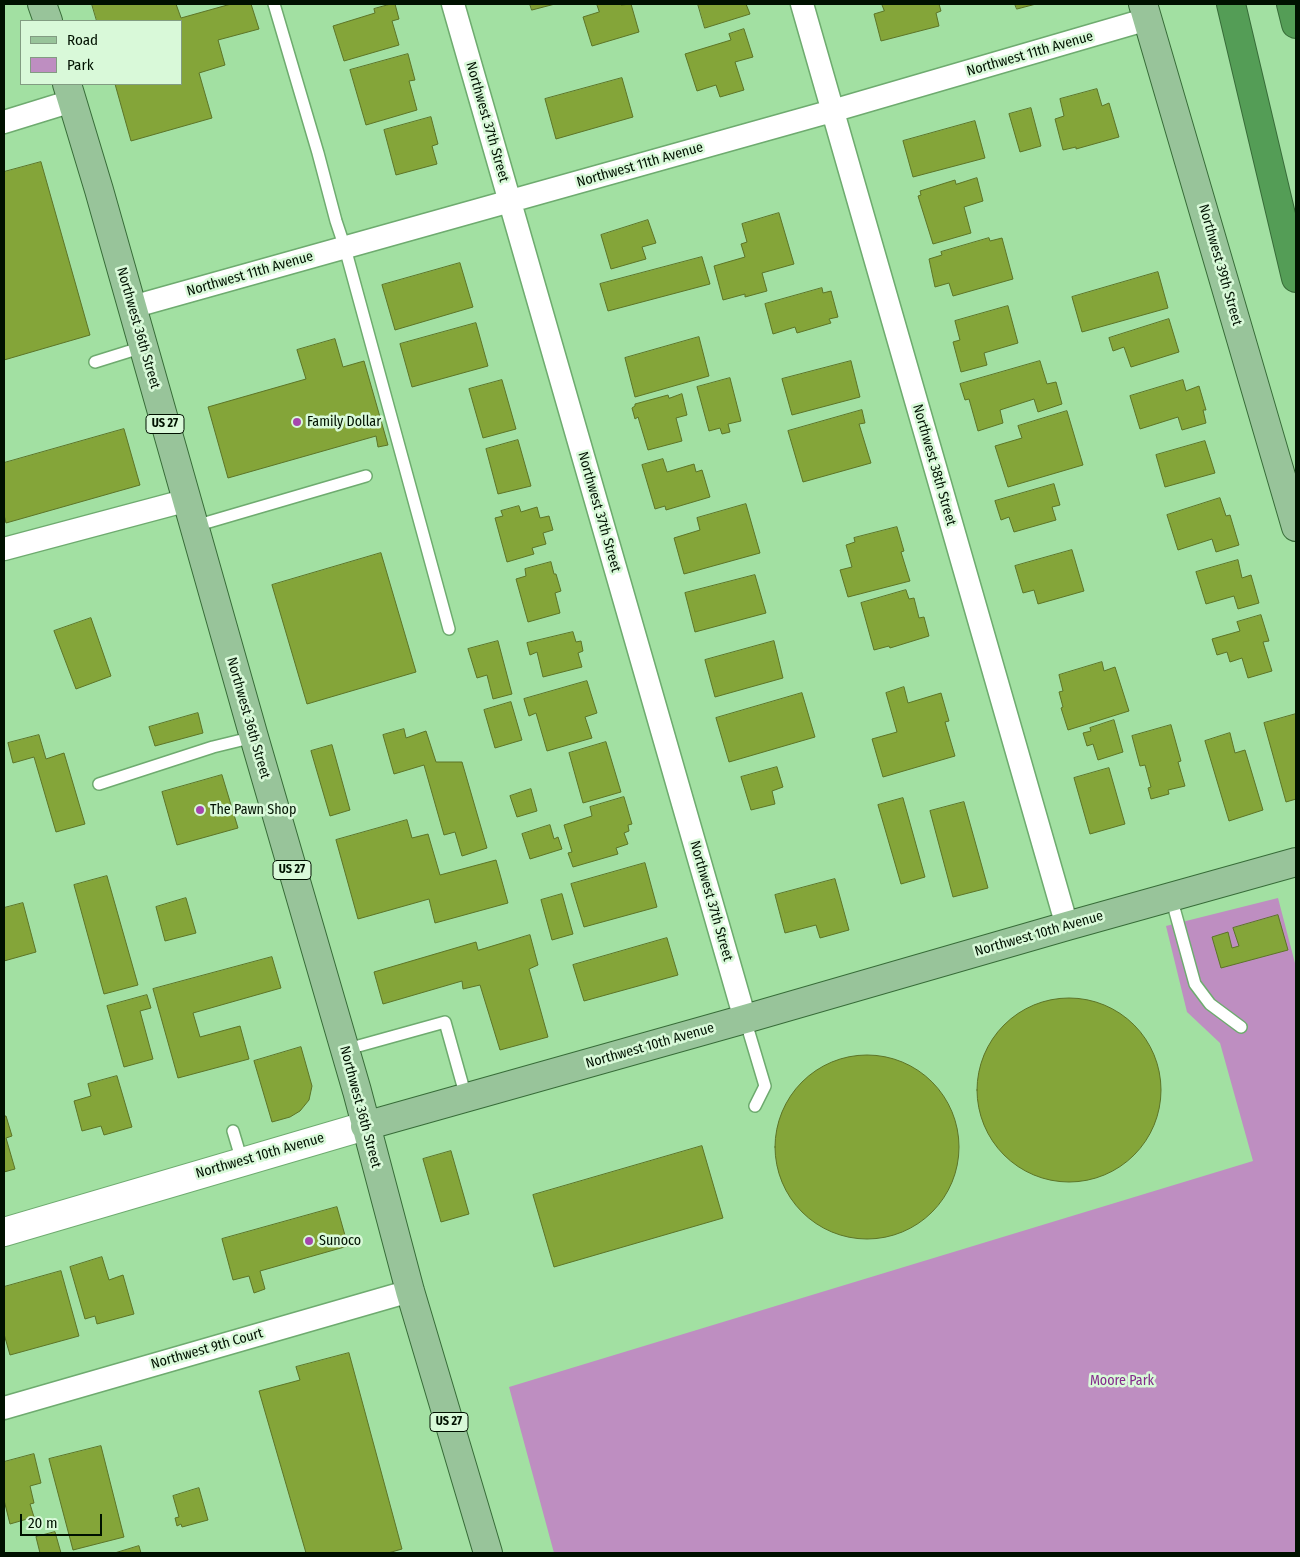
<!DOCTYPE html>
<html>
<head>
<meta charset="utf-8">
<style>
  body { margin:0 }
  #map { position:relative; width:1300px; height:1557px; overflow:hidden; background:#a2e0a2; font-family:"Fira Sans Condensed",sans-serif }
  canvas { display:block }
  .frame { position:absolute; inset:0; border:5px solid #010; pointer-events:none }
  .legend { position:absolute; left:20px; top:20px; width:162px; height:65px; box-sizing:border-box; background:#d9f9d9; border:1px solid #829c82; margin:0; padding:6px 9px; list-style:none; font-size:15px; color:#010 }
  .legend li { display:flex; align-items:center; gap:10px; height:25px }
  .legend b { width:25px; border:1px solid #829c82 }
  .scale { position:absolute; left:20px; top:1514px; width:82px; height:22px; box-sizing:border-box; border:2px solid #010; border-top:0; padding-left:6px; font-size:15px; line-height:18px; white-space:nowrap; color:#010; -webkit-text-stroke:4px #d9f9d9; paint-order:stroke }
</style>
</head>
<body>
<div id="map">
<canvas width="1300" height="1557"></canvas>
<div class="frame"></div>
<ul class="legend">
<li><b style="height:6px;background:#98c49a"></b>Road</li>
<li><b style="height:14px;background:#be8ec1"></b>Park</li>
</ul>
<div class="scale">20 m</div>
</div>
<script>
const ctx = document.querySelector('canvas').getContext('2d');
ctx.lineJoin = 'round';
function paint(path, color) { ctx.fillStyle = color; ctx.fill(path, 'evenodd'); }
function trace(path, color, width, dash) { ctx.strokeStyle = color; ctx.lineWidth = width; ctx.lineCap = dash ? 'butt' : 'round'; ctx.setLineDash(dash || []); ctx.stroke(path); }
function write(font, color, halo, rows, align = 'center') {
  ctx.font = font + ' "Fira Sans Condensed",sans-serif'; ctx.lineWidth = 5; ctx.setLineDash([]); ctx.textBaseline = 'middle'; ctx.strokeStyle = halo; ctx.fillStyle = color; for (const [text, x, y, turn = 0] of rows) {
    ctx.save(); ctx.translate(x, y); ctx.rotate((+turn || 0) * Math.PI / 180); ctx.textAlign = isNaN(turn) ? turn : align; if (halo) ctx.strokeText(text, 0, 0); ctx.fillText(text, 0, 0); ctx.restore();
  }
}
paint(new Path2D(`
  M1278 898 1296 967V1553H554L509 1387 1253 1161 1220 1043 1187 1012 1166 926Z`), '#be8ec1');
const building = new Path2D(`
  M92 4H176L181 18 231 4H251L259 29 218 40 225 65 199 73 212 118 131 141 115 84H181V21H97Z
  M391 4H395L399 19 392 21 399 45 344 61 333 26 375 13 374 9Z
  M530 4H555L532 10Z
  M597 4H621V5L631 4 639 32 592 46 583 17 599 12Z
  M698 4H746L750 14 705 28Z
  M882 4H939L941 11 936 13 939 26 881 41 874 14 884 11Z
  M1015 4H1036L1017 9Z
  M744 29 753 57 735 62 744 90 720 97 716 85 697 91 685 54 731 40 729 34Z
  M408 54 415 80 409 81 417 110 366 125 350 70Z
  M622 78 633 117 556 139 545 99Z
  M1097 89 1102 106 1109 103 1119 137 1076 149V147L1063 150 1055 119 1064 116 1060 99Z
  M1031 108 1041 146 1020 152 1009 114Z
  M431 117 438 144 432 146 437 164 396 175 384 130Z
  M975 121 985 158 913 177 903 141Z
  M41 162 90 335 4 360V172Z
  M977 178 983 201 964 207 971 233 933 244 918 196 921 195 920 191 955 180 956 184Z
  M779 213 794 264 762 273 767 291 745 297V294L723 300 714 266 745 257 741 244 747 242 742 224Z
  M648 220 656 243 642 247 646 259 611 269 601 235Z
  M989 238 990 241 1002 238 1013 279 953 296 949 283 935 287 929 259 942 255 941 252Z
  M702 257 710 284 608 311 600 284Z
  M460 263 473 307 395 330 382 285Z
  M1158 272 1168 308 1082 332 1072 297Z
  M822 288 823 293 831 291 838 317 829 319 831 323 797 333 795 327 773 334 765 304Z
  M1008 306 1018 343 984 353 987 365 961 372 953 342 960 340 955 321Z
  M1169 319 1179 352 1131 367 1124 347 1113 351 1109 338Z
  M476 323 488 366 412 387 400 344Z
  M699 337 709 376 635 397 625 358Z
  M335 339 343 367 364 361 388 445 378 447 376 436 228 478 208 407 306 379 297 350Z
  M851 361 860 397 792 415 782 379Z
  M1040 361 1047 384 1056 382 1062 404 1038 412 1034 399 1000 410 1003 423 978 431 969 399 965 400 960 384Z
  M730 378 741 421 728 424 730 432 722 434 720 428 709 431 697 387Z
  M502 380 516 429 483 438 469 389Z
  M1183 380 1186 391 1199 386 1206 410H1203L1206 423 1182 430 1178 417 1140 429 1130 396Z
  M682 394 687 415 676 418 682 441 648 450 638 417 635 419 632 408 635 406V404L668 395 669 398Z
  M862 410 865 423 859 424 871 463 803 482 788 431Z
  M1067 411 1083 465 1008 487 995 446 1022 438 1018 426Z
  M124 429 140 485 6 523 4 515V463Z
  M518 440 531 486 498 494 486 449Z
  M1205 441 1215 473 1165 487 1156 455Z
  M663 459 667 472 694 464 696 472 702 470 710 497 666 510 665 506 655 509 642 465Z
  M1054 484 1060 505 1052 507 1056 520 1014 532 1009 517 1001 520 995 501Z
  M1220 498 1226 516 1230 515 1239 545 1216 552 1212 539 1178 550 1167 515Z
  M746 504 760 553 684 574 674 538 700 530 697 518Z
  M519 506 521 512 537 507 540 518 549 516 553 530 543 533 546 544 532 548 534 554 507 562 495 518 503 516 501 511Z
  M897 527 904 551 901 552 910 581 848 597 840 570 852 567 846 545 855 542 854 538Z
  M1072 550 1084 591 1038 604 1034 590 1023 593 1015 566Z
  M381 553 416 672 307 704 272 585Z
  M1238 560 1242 578 1251 575 1259 603 1238 609 1234 596 1206 604 1196 572Z
  M551 562 554 574H556L561 591 555 593 560 613 528 622 516 579 526 576 525 569Z
  M755 575 766 613 695 632 685 593Z
  M906 590 909 599 914 598 919 618 924 617 929 636 890 648 889 646 874 650 861 603Z
  M1261 615 1269 641 1263 642 1272 671 1248 678 1242 658 1230 662 1227 652 1217 655 1212 639 1240 631 1237 622Z
  M91 618 111 676 76 689 54 631Z
  M573 632 576 642 581 641 583 651 578 653 582 667 543 677 537 652 530 655 527 643Z
  M498 641 512 694 493 699 487 675 477 678 468 649Z
  M774 641 783 678 715 697 705 660Z
  M1102 662 1104 671 1115 667 1129 711 1068 730 1061 708 1063 707 1059 692 1063 691 1059 675Z
  M587 681 597 713 585 717 592 738 547 751 536 713 529 716 524 699Z
  M904 687 908 703 941 693 949 721 945 722 955 756 883 777 872 739 897 732 886 693Z
  M802 693 815 737 729 762 716 718Z
  M511 702 522 740 495 748 484 710Z
  M198 713 203 733 155 746 149 727Z
  M1296 714V799L1286 802 1264 723Z
  M1114 720 1123 752 1098 760 1093 744 1087 746 1083 733 1091 731 1090 728Z
  M1171 725 1181 761 1178 762 1185 786 1168 790 1169 794 1151 799 1148 788 1151 787 1145 765 1140 766 1132 736Z
  M404 729 406 738 426 731 436 762H462L487 848 462 856 455 832 444 835 424 765 394 774 383 735Z
  M1230 733 1235 753 1245 750 1263 810 1229 821 1205 741Z
  M39 735 46 759 64 753 85 824 56 832 34 757 13 763 8 743Z
  M606 742 621 792 583 803 569 753Z
  M332 745 350 810 330 816 311 751Z
  M777 767 783 787 772 791 775 804 751 810 741 777Z
  M1109 768 1125 824 1090 834 1074 778Z
  M222 775 238 828 177 845 162 792Z
  M531 789 537 811 517 817 510 796Z
  M624 797 632 824 628 825 629 831 624 833 628 844 616 848 618 854 573 867 568 853 572 852 564 825 592 816 590 807Z
  M903 798 925 877 901 884 878 805Z
  M964 802 988 888 953 897 930 811Z
  M407 820 412 838 428 834 440 875 496 860 508 903 435 923 429 899 358 919 336 840Z
  M550 825 554 839 558 837 562 849 530 859 522 834Z
  M645 863 657 907 584 927 571 884Z
  M107 876 138 985 104 994 74 885Z
  M835 879 849 930 820 938 816 925 785 933 775 895Z
  M562 894 573 934 552 940 541 900Z
  M186 898 196 933 165 941 156 907Z
  M23 903 36 952 4 961V908Z
  M1278 915 1288 950 1221 968 1212 937 1228 932 1232 948 1239 946 1233 928Z
  M530 935 538 965 529 969 548 1037 500 1050 480 985 463 989 462 981 383 1004 374 972 476 942 478 950Z
  M667 938 678 975 584 1001 573 965Z
  M272 957 281 988 193 1013 200 1037 240 1026 249 1059 178 1078 153 989Z
  M147 995 151 1008 140 1011 153 1059 124 1067 107 1006Z
  M977 1090a92 92 0 1 1 184 0a92 92 0 1 1-184 0Z
  M301 1047 312 1086 309 1100 300 1111 290 1117 272 1122 254 1061Z
  M775 1147a92 92 0 1 1 184 0a92 92 0 1 1-184 0Z
  M117 1076 132 1127 104 1135 101 1126 82 1131 74 1101 91 1096 88 1084Z
  M4 1116H6L12 1136 6 1138 15 1169 4 1172Z
  M702 1146 723 1218 554 1267 533 1195Z
  M451 1151 469 1214 441 1222 423 1159Z
  M337 1207 348 1246 260 1271 265 1289 254 1293 249 1276 233 1280 222 1239Z
  M102 1257 109 1280 123 1275 134 1314 97 1324 95 1316 85 1319 70 1267Z
  M61 1271 79 1336 10 1355 4 1334V1287Z
  M349 1353 402 1549 388 1553H306L259 1391 300 1380 296 1367Z
  M101 1446 124 1537 73 1550 49 1459Z
  M34 1454 41 1483 30 1486 34 1503 30 1504 34 1517 10 1524 4 1500V1462Z
  M199 1488 208 1520 182 1527 181 1524 177 1526 175 1518 179 1517 173 1496Z
  M55 1532 61 1553H40L36 1537Z
  M139 1546 141 1553H115Z`);
paint(building, '#84a539');
trace(building, '#5c7427', 1);
const service = new Path2D(`
  M274 4 318 153 336 221 345 248 449 629
  M95 362 143 347
  M195 526 366 476
  M99 784 213 747 254 737
  M1171 897 1195 984 1210 1004 1241 1027
  M745 1019 765 1086 755 1106
  M344 1050 445 1022 466 1097
  M233 1131 242 1161`);
const minor = new Path2D(`
  M453 4 745 1019
  M802 4 1067 926
  M4 122 72 101
  M132 307 832 111 1148 19
  M4 549 188 500
  M4 1408 410 1291`);
const tertiary = new Path2D(`
  M4 1232 365 1126`);
const primary = new Path2D(`
  M42 4 48 21
  M1143 4 1296 527
  M67 84 99 190 254 737 357 1091 410 1291 488 1553
  M365 1126 745 1019 1067 926 1296 862`);
const motorway = new Path2D(`
  M1231 4 1296 278
  M1291 4 1296 24`);
trace(service, '#6eab6f', 14);
trace(minor, '#6eab6f', 25);
trace(tertiary, '#6eab6f', 30);
trace(primary, '#376c38', 30);
trace(motorway, '#376c38', 30);
trace(service, '#fff', 11);
trace(minor, '#fff', 22);
trace(tertiary, '#fff', 28);
trace(primary, '#98c49a', 28);
trace(motorway, '#549d56', 28);
for (const [x, y, r, color] of [
  [297,422,5,"#a646ae"],
  [200,810,5,"#a646ae"],
  [309,1241,5,"#a646ae"]
]) { const dot = new Path2D(); dot.arc(x, y, r, 0, 2 * Math.PI); ctx.fillStyle = color; ctx.fill(dot); trace(dot, '#d9f9d9', 2); }
for (const [x, y, w] of [
  [165,424,38],
  [292,870,38],
  [449,1422,38]
]) { const box = new Path2D(); box.roundRect(x - w / 2, y - 9.5, w, 19, 4); ctx.fillStyle = '#d9f9d9'; ctx.fill(box); trace(box, '#010', 1); }
write('bold 12px', '#010', null, [
  ["US 27",165,424],
  ["US 27",292,870],
  ["US 27",449,1422]
]);
write('14px', '#010', '#d9f9d9', [
  ["Northwest 11th Avenue",1030,54,-16],
  ["Northwest 37th Street",487,122,74],
  ["Northwest 11th Avenue",640,165,-16],
  ["Northwest 39th Street",1220,265,74],
  ["Northwest 11th Avenue",250,274,-16],
  ["Northwest 36th Street",138,328,74],
  ["Northwest 38th Street",934,465,74],
  ["Northwest 37th Street",599,512,74],
  ["Northwest 36th Street",248,718,74],
  ["Northwest 37th Street",711,901,74],
  ["Northwest 10th Avenue",1039,934,-16],
  ["Northwest 10th Avenue",650,1046,-16],
  ["Northwest 36th Street",360,1107,75],
  ["Northwest 10th Avenue",260,1156,-16],
  ["Northwest 9th Court",207,1349,-16]
]);
write('14px', '#010', '#d9f9d9', [
  ["Family Dollar",307,422],
  ["The Pawn Shop",210,810],
  ["Sunoco",319,1241]
], 'left');
write('14px', '#832a8b', '#d9f9d9', [
  ["Moore Park",1122,1381]
]);
</script>
</body>
</html>
